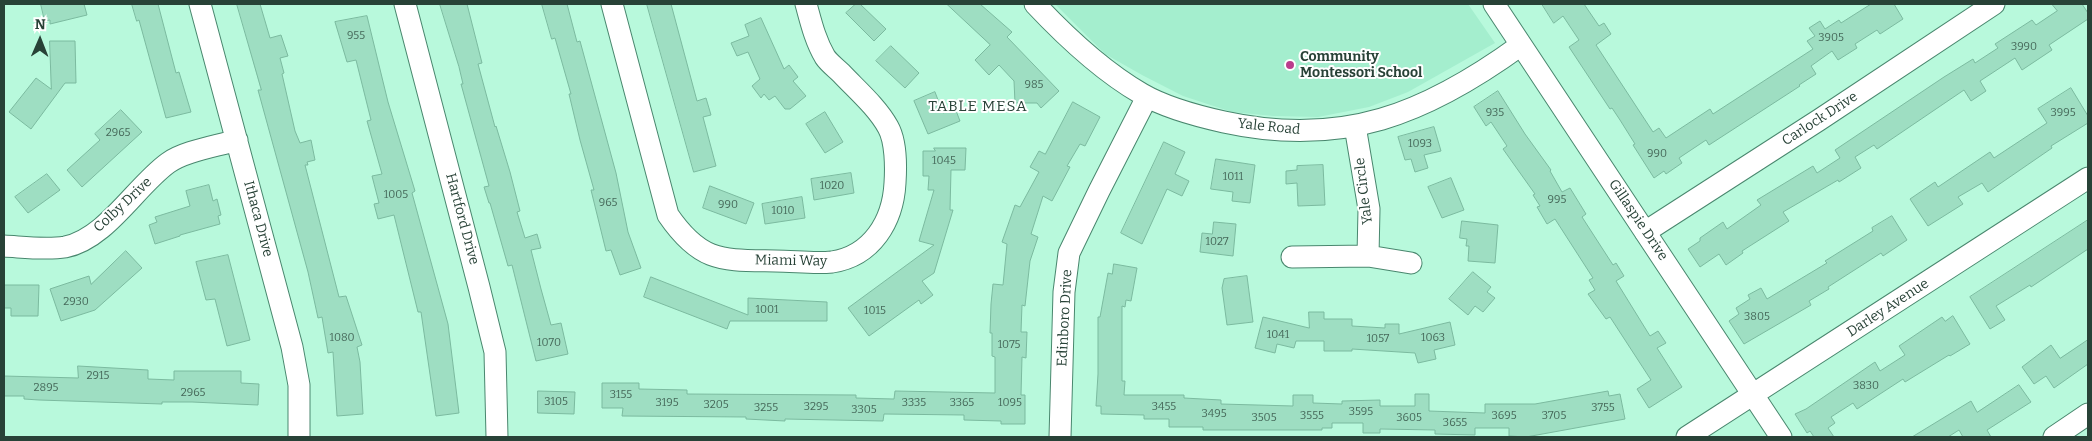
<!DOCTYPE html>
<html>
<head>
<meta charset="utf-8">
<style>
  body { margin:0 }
  #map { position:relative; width:2092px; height:441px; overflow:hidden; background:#b8f9dc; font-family:Bitter,serif }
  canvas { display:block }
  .frame { position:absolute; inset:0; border:5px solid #284237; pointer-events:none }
  .north { position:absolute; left:15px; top:15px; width:50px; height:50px; -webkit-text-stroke:4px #fff; paint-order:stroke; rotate:1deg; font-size:14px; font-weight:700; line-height:20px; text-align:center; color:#284237 }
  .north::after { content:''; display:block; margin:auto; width:18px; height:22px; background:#284237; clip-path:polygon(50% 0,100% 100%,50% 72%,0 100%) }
</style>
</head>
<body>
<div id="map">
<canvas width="2092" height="441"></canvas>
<div class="frame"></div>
<div class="north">N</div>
</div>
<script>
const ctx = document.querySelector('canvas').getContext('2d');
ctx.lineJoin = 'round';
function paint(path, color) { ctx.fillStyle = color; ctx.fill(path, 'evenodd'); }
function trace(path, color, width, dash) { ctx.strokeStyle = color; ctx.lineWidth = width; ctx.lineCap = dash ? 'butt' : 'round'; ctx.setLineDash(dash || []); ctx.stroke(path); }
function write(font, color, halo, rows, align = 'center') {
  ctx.font = font + ' Bitter,serif'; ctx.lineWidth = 4; ctx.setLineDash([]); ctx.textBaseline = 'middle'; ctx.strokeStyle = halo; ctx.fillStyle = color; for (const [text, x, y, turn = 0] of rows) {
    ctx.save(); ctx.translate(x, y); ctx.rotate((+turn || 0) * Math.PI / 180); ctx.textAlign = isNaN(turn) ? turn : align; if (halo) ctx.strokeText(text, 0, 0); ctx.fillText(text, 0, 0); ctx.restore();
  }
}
paint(new Path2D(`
  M1055 4H1468L1495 43 1408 92 1369 107 1318 117 1273 116 1232 112 1183 96 1142 75 1105 54Z`), '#a4eece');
const building = new Path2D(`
  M41 4H84L87 15 50 24V20L45 21Z
  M132 4H158L176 73 179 72 191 112 166 118 139 20 137 21Z
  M237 4H260L270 38 281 35 288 56 280 58 284 73 282 74 295 131 300 143 311 140 315 160 307 162 308 165H305L339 297 346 296 362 345 357 347 360 362 363 414 337 416 333 352 328 353 322 317 318 318 308 272 258 90H261Z
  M440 4H467L482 63 478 64 495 127 496 126 510 172 520 211 517 212 525 238 537 234 541 248 531 250 541 289 551 325 561 323 568 354 536 361 512 265 508 266 490 203H489L484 187 489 186 461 84H463L459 67Z
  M542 4H567L577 42 580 41 616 173 628 232 641 268 620 275 611 250 606 251 591 190H594L580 140 569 94H571L555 38 552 39Z
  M647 4H671L697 101 706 98 711 115 703 117 716 166 694 172Z
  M856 4H860L886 29 874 41 846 13Z
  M947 4H980L1012 32 1007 37 1059 91 1041 108 1037 103H1015L1014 81 999 65 989 75 975 60 990 45Z
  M1542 4H1584L1599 26 1604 23 1611 34 1596 45 1653 132 1659 128 1666 138 1710 109 1713 114 1813 49 1807 41 1815 36 1809 28 1820 21 1825 29 1839 20 1841 23 1871 4H1894L1903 19 1880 34 1877 30 1855 44 1857 48 1838 60 1832 51 1811 66 1816 74 1799 85 1800 86 1709 145 1706 140 1679 158 1682 163 1666 174 1664 171 1654 178 1633 145 1635 144 1620 120 1612 108 1610 109 1569 47 1579 40 1563 16 1554 23Z
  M2052 4H2082L2088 13V19L2049 45 2052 50 2022 70 2015 58 1980 81 1986 91 1971 101 1964 90 1877 149 1874 145 1855 157 1861 168 1839 182 1838 180 1783 212 1789 221 1742 251 1743 253 1726 265 1719 254 1700 267 1688 249 1700 241V238L1723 222 1727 229 1761 205 1757 200 1813 166 1817 173 1840 158 1835 150 1944 77 1973 59 1975 63 1998 48 1995 44 2032 20 2036 25 2057 11Z
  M367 16 388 102 415 191 412 193 448 324 459 413 436 416 421 312H418L394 215 378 219 374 204 379 203 372 176 382 174 367 121 371 120 356 60 347 62 335 22Z
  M761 18 784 69 789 65 798 77 793 81 806 96 790 109H785L775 96 769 100 764 94 761 98 752 86 760 79 748 52 737 56 731 43 749 36 745 25Z
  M50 41H75L76 83H65L31 129 9 112 36 78 51 89Z
  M891 46 919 73 905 88 876 61Z
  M2071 88 2088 116V123L2051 146 2052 148 1988 192 1982 183 1958 197 1963 204 1928 226 1910 199 1935 182 1938 187 1990 152 1994 158 2047 123 2038 109Z
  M1498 91 1525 134 1551 170 1550 171 1562 192 1570 188 1586 214 1582 217 1613 265 1616 263 1624 276 1616 281 1650 336 1658 331 1666 343 1657 348 1682 387 1649 408 1637 389 1651 380 1610 317 1606 319 1588 294 1595 290 1589 280 1593 278 1555 219 1547 224 1537 207 1540 206 1533 195 1535 194 1503 149 1507 146 1491 122 1486 126 1474 107Z
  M935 92 943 113 955 108 960 121 928 134 914 101Z
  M1073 102 1100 117 1085 146 1080 144 1067 166 1070 167 1052 201 1043 196 1031 234 1038 237 1030 261 1025 306 1022 305 1021 332H1027L1026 358 1022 357 1021 395H1025V424H1001V421L964 420V415L884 414 883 421 785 419V421L746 419V417L622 416 623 408H602V383H639V389L687 390V394L856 395V398L894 399 895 391 995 393V357L992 356V333H990L991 304 993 284 1003 285 1007 244 1002 242 1015 205 1020 207 1039 172 1030 167 1039 151 1045 154Z
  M121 110 142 132 82 187 67 170 100 140 95 134Z
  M825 112 843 142 825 153 806 124Z
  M1434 127 1441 151 1424 155 1428 168 1415 172 1411 159 1405 160 1398 137Z
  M1164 142 1185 152 1175 174 1189 181 1182 196 1167 189 1142 244 1121 233Z
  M934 148H966L965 170H951L950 210H953L934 273 922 281 933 295 921 304 919 300 869 336 848 308 934 245 919 241 934 190H928L929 176H923V151H935Z
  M1216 159 1255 165 1250 203 1232 201 1233 192 1211 189Z
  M1323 165 1325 205 1298 206 1297 183 1286 184V171L1297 170V166Z
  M851 173 854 193 814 200 811 179Z
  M47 174 60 190 28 213 15 197Z
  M1451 178 1464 210 1442 218 1428 187Z
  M209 185 213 201 217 199 221 215 218 216 220 224 180 235V236L155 244 149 225 157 222 155 217 190 206 186 191Z
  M710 186 754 203 746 224 703 208Z
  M802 197 805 218 765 224 762 204Z
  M1892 216 1907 240 1883 256 1881 253 1828 287 1829 289 1809 301 1811 305 1744 344 1729 321 1739 314 1736 308 1750 299 1748 295 1761 288 1767 299 1827 263 1825 261 1873 231 1872 228Z
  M2088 220V249L2031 287 2030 285 1996 306 2005 320 1990 329 1970 297Z
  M1462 221 1498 225 1495 263 1468 261 1469 246H1466L1467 239 1460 238Z
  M1214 222 1236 224 1233 256 1200 252 1202 233 1212 234Z
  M126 251 142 268 95 310 61 321 50 289 89 276 91 284Z
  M228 255 250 340 227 346 215 299 206 300 196 262Z
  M1114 264 1137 268 1131 301 1126 300 1125 307 1122 306V381H1125L1124 395H1184V398L1221 400V404L1293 406V395H1313V403L1342 404V401L1380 400V406H1415V394H1429V411L1485 413V404H1535L1608 391 1609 396 1620 394 1625 419 1526 437 1509 436V428H1475V435L1435 434V430L1380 429V433H1363V423H1332V428H1322V430H1203V427H1169V419H1144V415L1101 414V406H1096L1098 374V317H1100L1108 273 1112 274Z
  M1473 272 1491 287 1487 292 1495 298 1483 312 1475 306 1468 315 1449 299Z
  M1247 276 1253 322 1227 325 1222 288 1224 279Z
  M651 277 748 315V298L827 302V321H730L727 329 644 297Z
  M4 285H39L38 316H11V308H4Z
  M1309 312H1324V319H1352V326L1385 328V324H1399V334L1450 322 1455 345 1434 350 1436 359 1418 363 1415 353 1352 349V351H1324V341H1296L1294 348 1277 344 1275 353 1255 348 1263 317 1309 328Z
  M1953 316 1970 344 1950 356 1949 355 1905 382 1903 379 1857 409 1853 403 1831 417 1835 423 1828 428 1834 437H1814L1810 431 1807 433 1795 414 1806 409 1875 362 1880 371 1905 355 1899 346 1942 317 1945 321Z
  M2088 340V364L2054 388 2046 376 2034 384 2022 367 2051 345 2060 358Z
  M78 366 148 370V379L174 380V371H241V383L259 384 258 405 192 402H162V404L39 400 24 399V396H4V376L78 378Z
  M2019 385 2031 402 1987 430 1991 437H1963L1959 430 1948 437H1912L1971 401 1977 412Z
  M538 391 575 392 574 414 538 413Z`);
paint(building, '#9edec2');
trace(building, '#7bba9f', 1);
const minor = new Path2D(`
  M200 4 292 347 299 385V437
  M405 4 479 287 495 352 497 437
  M612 4 668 215C701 263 722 260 775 261 794 261 814 264 832 262 872 256 893 221 895 183 896 168 896 141 888 127 877 107 857 90 841 73 836 68 829 63 825 57 815 40 811 22 806 4
  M1035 4C1066 37 1102 71 1142 94 1166 108 1197 116 1224 122 1343 148 1426 114 1521 45
  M1494 4 1781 437
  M1355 126 1369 209 1368 256
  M1645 232 1819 120 1994 4
  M4 246C23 247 46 250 65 247 106 239 136 186 168 163 184 151 218 146 237 140
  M1292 257 1368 256 1411 263
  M1060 437 1064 292 1069 253 1099 191 1147 97
  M1687 437 2088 178
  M2054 437 2088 414`);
trace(minor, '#49876e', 23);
trace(minor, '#fff', 21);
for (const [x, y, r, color] of [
  [1290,65,5,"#ba3d8c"]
]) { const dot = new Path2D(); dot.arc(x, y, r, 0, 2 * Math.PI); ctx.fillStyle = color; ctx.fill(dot); trace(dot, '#fff', 2); }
write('11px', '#46695a', null, [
  ["955",356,36],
  ["3905",1831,38],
  ["3990",2024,47],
  ["985",1034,85],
  ["935",1495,113],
  ["3995",2063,113],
  ["2965",118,133],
  ["1093",1420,144],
  ["990",1657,154],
  ["1045",944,161],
  ["1011",1233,177],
  ["1020",832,186],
  ["1005",396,195],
  ["995",1557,200],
  ["965",608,203],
  ["990",728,205],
  ["1010",783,211],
  ["1027",1217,242],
  ["2930",76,302],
  ["1001",767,310],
  ["1015",875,311],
  ["3805",1757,317],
  ["1041",1278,335],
  ["1080",342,338],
  ["1063",1433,338],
  ["1057",1378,339],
  ["1070",549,343],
  ["1075",1009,345],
  ["2915",98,376],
  ["3830",1866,386],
  ["2895",46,388],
  ["2965",193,393],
  ["3155",621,395],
  ["3105",556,402],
  ["3195",667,403],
  ["3335",914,403],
  ["3365",962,403],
  ["1095",1010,403],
  ["3205",716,405],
  ["3295",816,407],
  ["3455",1164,407],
  ["3255",766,408],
  ["3755",1603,408],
  ["3305",864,410],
  ["3595",1361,412],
  ["3495",1214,414],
  ["3555",1312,416],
  ["3695",1504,416],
  ["3705",1554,416],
  ["3505",1264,418],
  ["3605",1409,418],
  ["3655",1455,423]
]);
write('bold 14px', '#284237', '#fff', [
  ["Community",1300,57],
  ["Montessori School",1300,73]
], 'left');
write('14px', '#284237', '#fff', [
  ["Carlock Drive",1820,119,-33],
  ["Yale Road",1269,127,6],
  ["Yale Circle",1364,191,-97],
  ["Colby Drive",123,205,-43],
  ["Ithaca Drive",258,219,75],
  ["Hartford Drive",462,219,75],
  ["Gillaspie Drive",1638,220,56],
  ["Miami Way",791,261,1],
  ["Darley Avenue",1888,308,-33],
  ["Edinboro Drive",1065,318,-87]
]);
ctx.letterSpacing = '1px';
write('15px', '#284237', '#fff', [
  ["TABLE MESA",978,107]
]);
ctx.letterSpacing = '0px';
</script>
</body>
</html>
